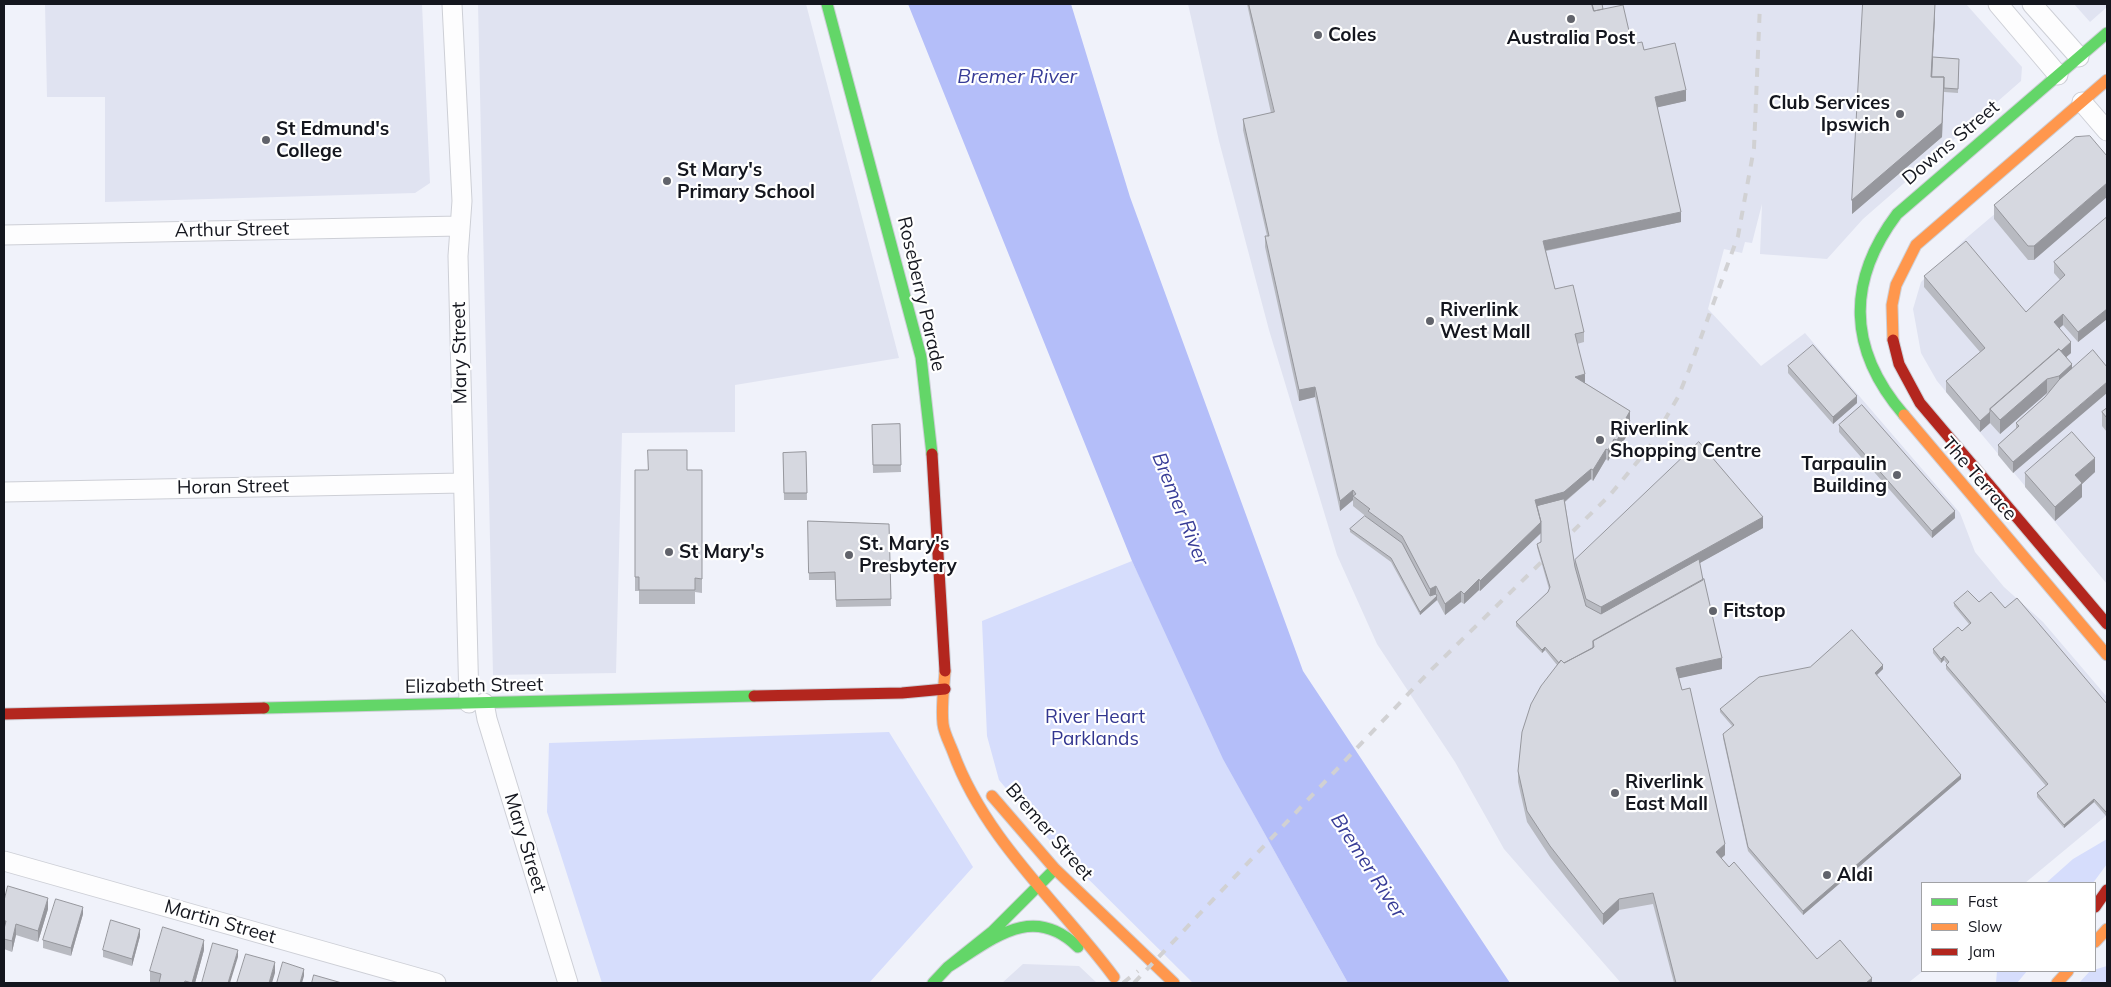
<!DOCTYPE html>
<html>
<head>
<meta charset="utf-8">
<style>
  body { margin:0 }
  #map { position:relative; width:2111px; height:987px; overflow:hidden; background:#f0f2fa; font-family:Mulish,sans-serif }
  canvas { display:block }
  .frame { position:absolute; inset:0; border:5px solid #14161e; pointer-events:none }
  .legend { position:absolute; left:1921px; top:882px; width:175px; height:90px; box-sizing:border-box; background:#fff; border:1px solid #a1a2a5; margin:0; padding:6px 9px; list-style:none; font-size:15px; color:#14161e }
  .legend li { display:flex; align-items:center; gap:10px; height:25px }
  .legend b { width:25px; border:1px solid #a1a2a5 }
</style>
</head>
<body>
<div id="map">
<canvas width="2111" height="987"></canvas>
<div class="frame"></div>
<ul class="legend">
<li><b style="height:6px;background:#63d668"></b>Fast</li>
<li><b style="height:6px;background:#ff974d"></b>Slow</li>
<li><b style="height:6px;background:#b3261e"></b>Jam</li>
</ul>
</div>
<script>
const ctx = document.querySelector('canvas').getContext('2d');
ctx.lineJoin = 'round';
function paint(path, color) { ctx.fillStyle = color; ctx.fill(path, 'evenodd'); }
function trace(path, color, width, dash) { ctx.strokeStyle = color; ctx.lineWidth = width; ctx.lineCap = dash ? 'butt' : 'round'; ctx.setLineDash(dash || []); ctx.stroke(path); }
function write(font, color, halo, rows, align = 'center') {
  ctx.font = font + ' Mulish,sans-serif'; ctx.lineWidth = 4.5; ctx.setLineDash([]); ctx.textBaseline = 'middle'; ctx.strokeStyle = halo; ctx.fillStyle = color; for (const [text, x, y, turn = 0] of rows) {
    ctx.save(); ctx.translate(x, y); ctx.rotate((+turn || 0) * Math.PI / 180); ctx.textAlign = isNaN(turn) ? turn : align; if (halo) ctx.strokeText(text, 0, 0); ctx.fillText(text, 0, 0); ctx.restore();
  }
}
paint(new Path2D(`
  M45 4H422L430 183 415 193 105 202V97H47Z
  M478 4H806L899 358 735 385V432L622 433 616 673 493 675Z
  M1188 4H1966L2022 67 2021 81 1863 219 1827 259 1760 254 1762 204 1752 243 1745 242 1742 253 1724 249 1708 309 1761 366 1805 333 1960 513 1975 552 2004 587 2043 622 2107 697V815L2025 883H1922L1923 971 1908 983H1621L1504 849 1455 762 1377 644 1337 555 1269 330 1219 141Z
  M2074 4H2107V7L2090 22Z
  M2082 140 2107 170V584L1937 381 1921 353 1913 309 1921 282 1964 240Z
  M1023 964 1079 966 1097 983H1002Z`), '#e0e3f1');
paint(new Path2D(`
  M1132 561 1250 807 1348 983H1193L1052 843 999 780 987 736 982 621Z
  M889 732 973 867 869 983H602L547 812 549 743Z
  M2107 839V864L2093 883H2046L2073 859Z
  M2107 966V983H2079L2090 971Z
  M1997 971H2027L2017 983H1996Z`), '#d6ddfc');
paint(new Path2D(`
  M908 4H1071L1130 197 1303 671 1510 983H1348L1223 759 1132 561Z`), '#b4bef9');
const street = new Path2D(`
  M452 4 462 201 458 256 469 703
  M1998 4 2058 75
  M2032 4 2079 57
  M2082 102 2107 131
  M4 235 460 226
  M4 492 462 483
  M484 703 487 719 568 983
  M4 861 436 983`);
const fast = new Path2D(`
  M827 4 921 357 932 454
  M1904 415C1848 350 1846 282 1897 214L2107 33
  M264 708 754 696
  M948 967C992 940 1032 902 1078 947
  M933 983 948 967 993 931 1052 872`);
const slow = new Path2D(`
  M1893 340 1892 305 1896 285 1916 245 2107 80
  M1904 415 2107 655
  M945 671C944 687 941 707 943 724 944 733 950 744 953 752 985 840 1060 904 1114 977
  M992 796 1055 869 1174 983
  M2095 942 2107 929
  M2057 983 2068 971`);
const jam = new Path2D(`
  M1893 340 1899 364 1920 403 2107 624
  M932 454 945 671
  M754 696 902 693 945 689
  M4 714 264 708
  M2095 907 2107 890`);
trace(street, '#cdcfd6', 21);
trace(fast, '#cdcfd6', 13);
trace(slow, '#cdcfd6', 13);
trace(jam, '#cdcfd6', 13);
trace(street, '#fdfdfe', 19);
trace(fast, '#63d668', 11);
trace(slow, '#ff974d', 11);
trace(jam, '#b3261e', 11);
trace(new Path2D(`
  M1123 983 1138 971
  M1134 983 1431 670 1610 495 1648 449 1678 397 1689 370 1738 236 1754 148 1760 4`), '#d1d1d3', 4, [9, 9]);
paint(new Path2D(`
  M1247 4H1602L1603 9 1632 44 1644 50 1686 101 1657 107 1681 222 1546 251 1555 289 1584 332V342L1577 344 1585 383 1630 411V431L1617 451 1614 450 1608 461 1606 459 1593 481 1591 479 1565 502 1575 567V560L1763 528 1699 563 1722 669 1678 678 1725 855 1721 858 1729 867 1817 959 1872 983H1674L1653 904 1619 910 1603 925 1550 857 1527 822 1518 782V771L1557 665 1545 650 1542 653 1516 626V622L1548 592 1549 589 1537 547V544L1541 542V533L1480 591 1479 590 1464 604 1461 602 1445 615 1437 600 1420 615 1391 562 1350 532V529L1368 518 1353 506V500L1340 511 1315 397 1299 401 1265 247V236H1267L1243 130V119L1271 113Z
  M1935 16 1933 57 1959 59 1958 93 1944 92 1942 137 1852 214Z
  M2075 137 2034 260H2028L1994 219V205Z
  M2107 217V319L2078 342 2063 325 2059 328 2071 353 2066 357 2072 364 2013 473 1998 455V445L2016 429V423L2045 397 2049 392 2047 393 2000 434 1990 423 1980 432 1946 392V381L1980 352 1924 287V276L2026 312 2060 280 2054 273V262Z
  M1788 366 1857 403 1833 424 1788 373Z
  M2107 408V432L2102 426V412Z
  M900 424 901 472 873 473 872 425Z
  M1839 425 1955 518 1932 538 1839 432Z
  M806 452 807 500H784L783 453Z
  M635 470H702V593L695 592V604H639V591H635Z
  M2095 472 2082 484V497L2055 521 2025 487V473Z
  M808 521 889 524 891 606 836 607 835 580H809Z
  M1979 602 2005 608 2107 704 2106 816 2094 802 2064 828 2037 797V793L2046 786 1946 669V665L1947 664 1944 660 1941 663 1933 653V649L1962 631 1969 624 1954 606V603Z
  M1883 669 1876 675 1961 779 1803 915 1748 851 1723 738V734L1733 727 1720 712V709Z
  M4 901 48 909 38 942 16 935 12 952 4 949Z
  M83 914 71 956 43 948V940Z
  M140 936 132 966 103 957V950Z
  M204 950 195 983H155L150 982V971Z`), '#b8bac1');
paint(new Path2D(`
  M1935 4V16L1931 91V77Z
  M1944 77 1942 137 1852 214V200Z
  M1686 90V101L1655 108V97Z
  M2107 183V197L2034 260V246Z
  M1681 212V222L1543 251V241Z
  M2107 309V319L2078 342V332Z
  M2063 314V325L2054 333V322Z
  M2071 342V353L1997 417 1992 411Z
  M2072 364V378L2059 390V376Z
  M1585 374V385L1575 377Z
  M2047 379V393L2000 434V420Z
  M2107 382V393L2013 473V462Z
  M1315 387V397L1299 401V390Z
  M1857 396V403L1833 424V417Z
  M1630 411V431L1617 451V440L1626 418Z
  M1990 412V423L1980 432V421Z
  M1614 439V450L1608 461V450Z
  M1606 449V459L1593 481V470Z
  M2095 458V472L2082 484V497L2055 521V507L2075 475Z
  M1591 469V479L1564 502 1536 510 1535 500Z
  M1353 490V500L1340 511V501Z
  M1955 511V518L1932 538V531Z
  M1763 517V528L1601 618V607Z
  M1541 522V533L1480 591V581Z
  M1479 579V590L1464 604V594Z
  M1436 586V597L1437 596V600L1420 615V612L1430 600V589Z
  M1461 591V602L1445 615V604Z
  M1545 647V650L1542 653V650Z
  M1944 656V660L1941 663V659Z
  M1722 658V669L1676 679V668Z
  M1883 665V669L1875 677V673Z
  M1961 775V779L1803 915V911Z
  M2094 799V802L2064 828V825Z
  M1725 844V855L1716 863V852Z
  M48 898V909L38 942V931Z
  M1619 899V910L1603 925V914Z
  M83 907V914L71 956V948Z
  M16 924V935L12 952V941Z
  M140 929V936L132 966V959Z
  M204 940V950L195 983H192Z
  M238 950V957L230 983H228Z
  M275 962V973L272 983H269Z
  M304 969V976L302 983H300Z
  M1872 978V983H1866Z`), '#96979d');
const building = new Path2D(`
  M1249 4H1592L1594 11 1623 5 1632 44 1642 42 1644 50 1675 43 1686 90 1655 97 1681 212 1543 241 1555 289 1573 285 1584 332 1575 334 1585 374 1575 377 1630 411 1626 418 1630 420 1617 440 1614 439 1608 450 1606 449 1593 470 1591 469 1564 492 1535 500 1541 522 1480 581 1479 579 1464 594 1461 591 1445 604 1436 586 1430 589 1402 536 1368 511 1370 509 1353 496 1356 494 1353 490 1340 501 1315 387 1299 390 1265 236H1269L1243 119 1274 112Z
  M1592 4H1602L1603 9 1594 11Z
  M1863 4H1935L1931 77H1944L1942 123 1852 200Z
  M1933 57 1959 59 1958 89 1944 88V77H1932Z
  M2090 136 2107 156V183L2034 246H2028L1994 205 2075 137Z
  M2107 217V309L2078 332 2063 314 2054 322 2071 342 2061 351 2059 349 1990 409V412L1980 421 1946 381 1985 348 1924 276 1966 241 2026 312 2065 275 2054 262Z
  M1813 345 1857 396 1833 417 1788 366Z
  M2059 349 2072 364 2059 376 2047 379 2000 420 1990 409Z
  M2093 350 2107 367V382L2013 462 1998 445 2019 426 2016 423 2045 397 2059 380Z
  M1862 405 1955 511 1932 531 1839 425Z
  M2107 408V418L2102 412Z
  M900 424 901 465H873L872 425Z
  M2072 432 2095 458 2075 475 2082 483 2055 507 2025 473Z
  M1699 442 1763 517 1601 607 1586 599 1575 560Z
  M648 450H687V470H702V579L695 578V590H639V577H635V470H648Z
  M806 452 807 493H784L783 453Z
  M1564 499 1575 567 1586 606 1601 614 1699 559 1703 580 1593 641V648L1564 663 1561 660 1559 663 1545 647 1542 650 1516 622 1548 592 1550 587 1537 544 1541 542V522L1537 506Z
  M1365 516 1402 543 1430 596 1436 594 1437 596 1420 612 1391 558 1350 529Z
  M808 521 889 524 891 599 836 600 835 572 809 573Z
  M1704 579 1722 658 1676 668 1682 690 1690 688 1725 844 1716 852 1729 867 1734 862 1817 959 1840 940 1872 978 1866 983H1676L1653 893 1619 899 1603 914 1550 846 1527 811 1518 771 1522 732 1531 704 1541 686 1561 660 1564 663 1594 647 1593 641Z
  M1968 591 1979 602 1991 592 2005 608 2017 598 2107 704V811L2106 812 2094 799 2064 825 2037 793 2048 784 1946 665 1949 662 1944 656 1941 659 1933 649 1958 627 1962 631 1971 623 1954 603Z
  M1852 630 1883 665 1875 673 1961 775 1803 911 1748 847 1723 734 1734 725 1720 709 1759 677 1810 667Z
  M8 886 48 898 38 931 16 924 12 941 4 939V929L6 921H4V901Z
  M56 899 83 907 71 948 43 940Z
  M111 920 140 929 132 959 103 950Z
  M163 927 204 940 192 983 185 981 184 983H159L161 974 150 971Z
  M213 943 238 950 228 983H202Z
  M246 954 275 962 269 983H237Z
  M283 962 304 969 300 983H277Z
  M314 975 342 983H312Z`);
paint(building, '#d6d8e0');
trace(building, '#96979d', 1);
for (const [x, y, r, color] of [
  [1571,19,5,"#61636b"],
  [1318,35,5,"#61636b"],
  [1900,114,5,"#61636b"],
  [266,140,5,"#61636b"],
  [667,181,5,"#61636b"],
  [1430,321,5,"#61636b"],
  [1600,440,5,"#61636b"],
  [1897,475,5,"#61636b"],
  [669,552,5,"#61636b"],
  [849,555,5,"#61636b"],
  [1713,611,5,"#61636b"],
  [1615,793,5,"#61636b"],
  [1827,875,5,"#61636b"]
]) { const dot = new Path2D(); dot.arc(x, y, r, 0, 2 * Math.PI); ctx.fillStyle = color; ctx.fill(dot); trace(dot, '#fff', 2); }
write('bold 19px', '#14161e', '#fff', [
  ["Coles",1328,35],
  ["Australia Post",1571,38,"center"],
  ["Club Services",1890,103,"right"],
  ["Ipswich",1890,125,"right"],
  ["St Edmund's",276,129],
  ["College",276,151],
  ["St Mary's",677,170],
  ["Primary School",677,192],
  ["Riverlink",1440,310],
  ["West Mall",1440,332],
  ["Riverlink",1610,429],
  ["Shopping Centre",1610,451],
  ["Tarpaulin",1887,464,"right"],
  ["Building",1887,486,"right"],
  ["St. Mary's",859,544],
  ["Presbytery",859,566],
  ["St Mary's",679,552],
  ["Fitstop",1723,611],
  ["Riverlink",1625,782],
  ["East Mall",1625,804],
  ["Aldi",1837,875]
], 'left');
write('19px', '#14161e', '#fff', [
  ["Downs Street",1951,143,-40],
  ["Arthur Street",232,230,-1],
  ["Roseberry Parade",921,294,77],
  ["Mary Street",460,353,-91],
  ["The Terrace",1979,479,49],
  ["Horan Street",233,487,-1],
  ["Elizabeth Street",474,686,-1],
  ["Bremer Street",1049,832,49],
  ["Mary Street",525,843,73],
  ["Martin Street",220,922,16]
]);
write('19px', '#323690', '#fff', [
  ["River Heart",1095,717],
  ["Parklands",1095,739]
]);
write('italic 20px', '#373c97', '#fff', [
  ["Bremer River",1017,77],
  ["Bremer River",1180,509,68],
  ["Bremer River",1368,866,57]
]);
</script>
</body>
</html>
